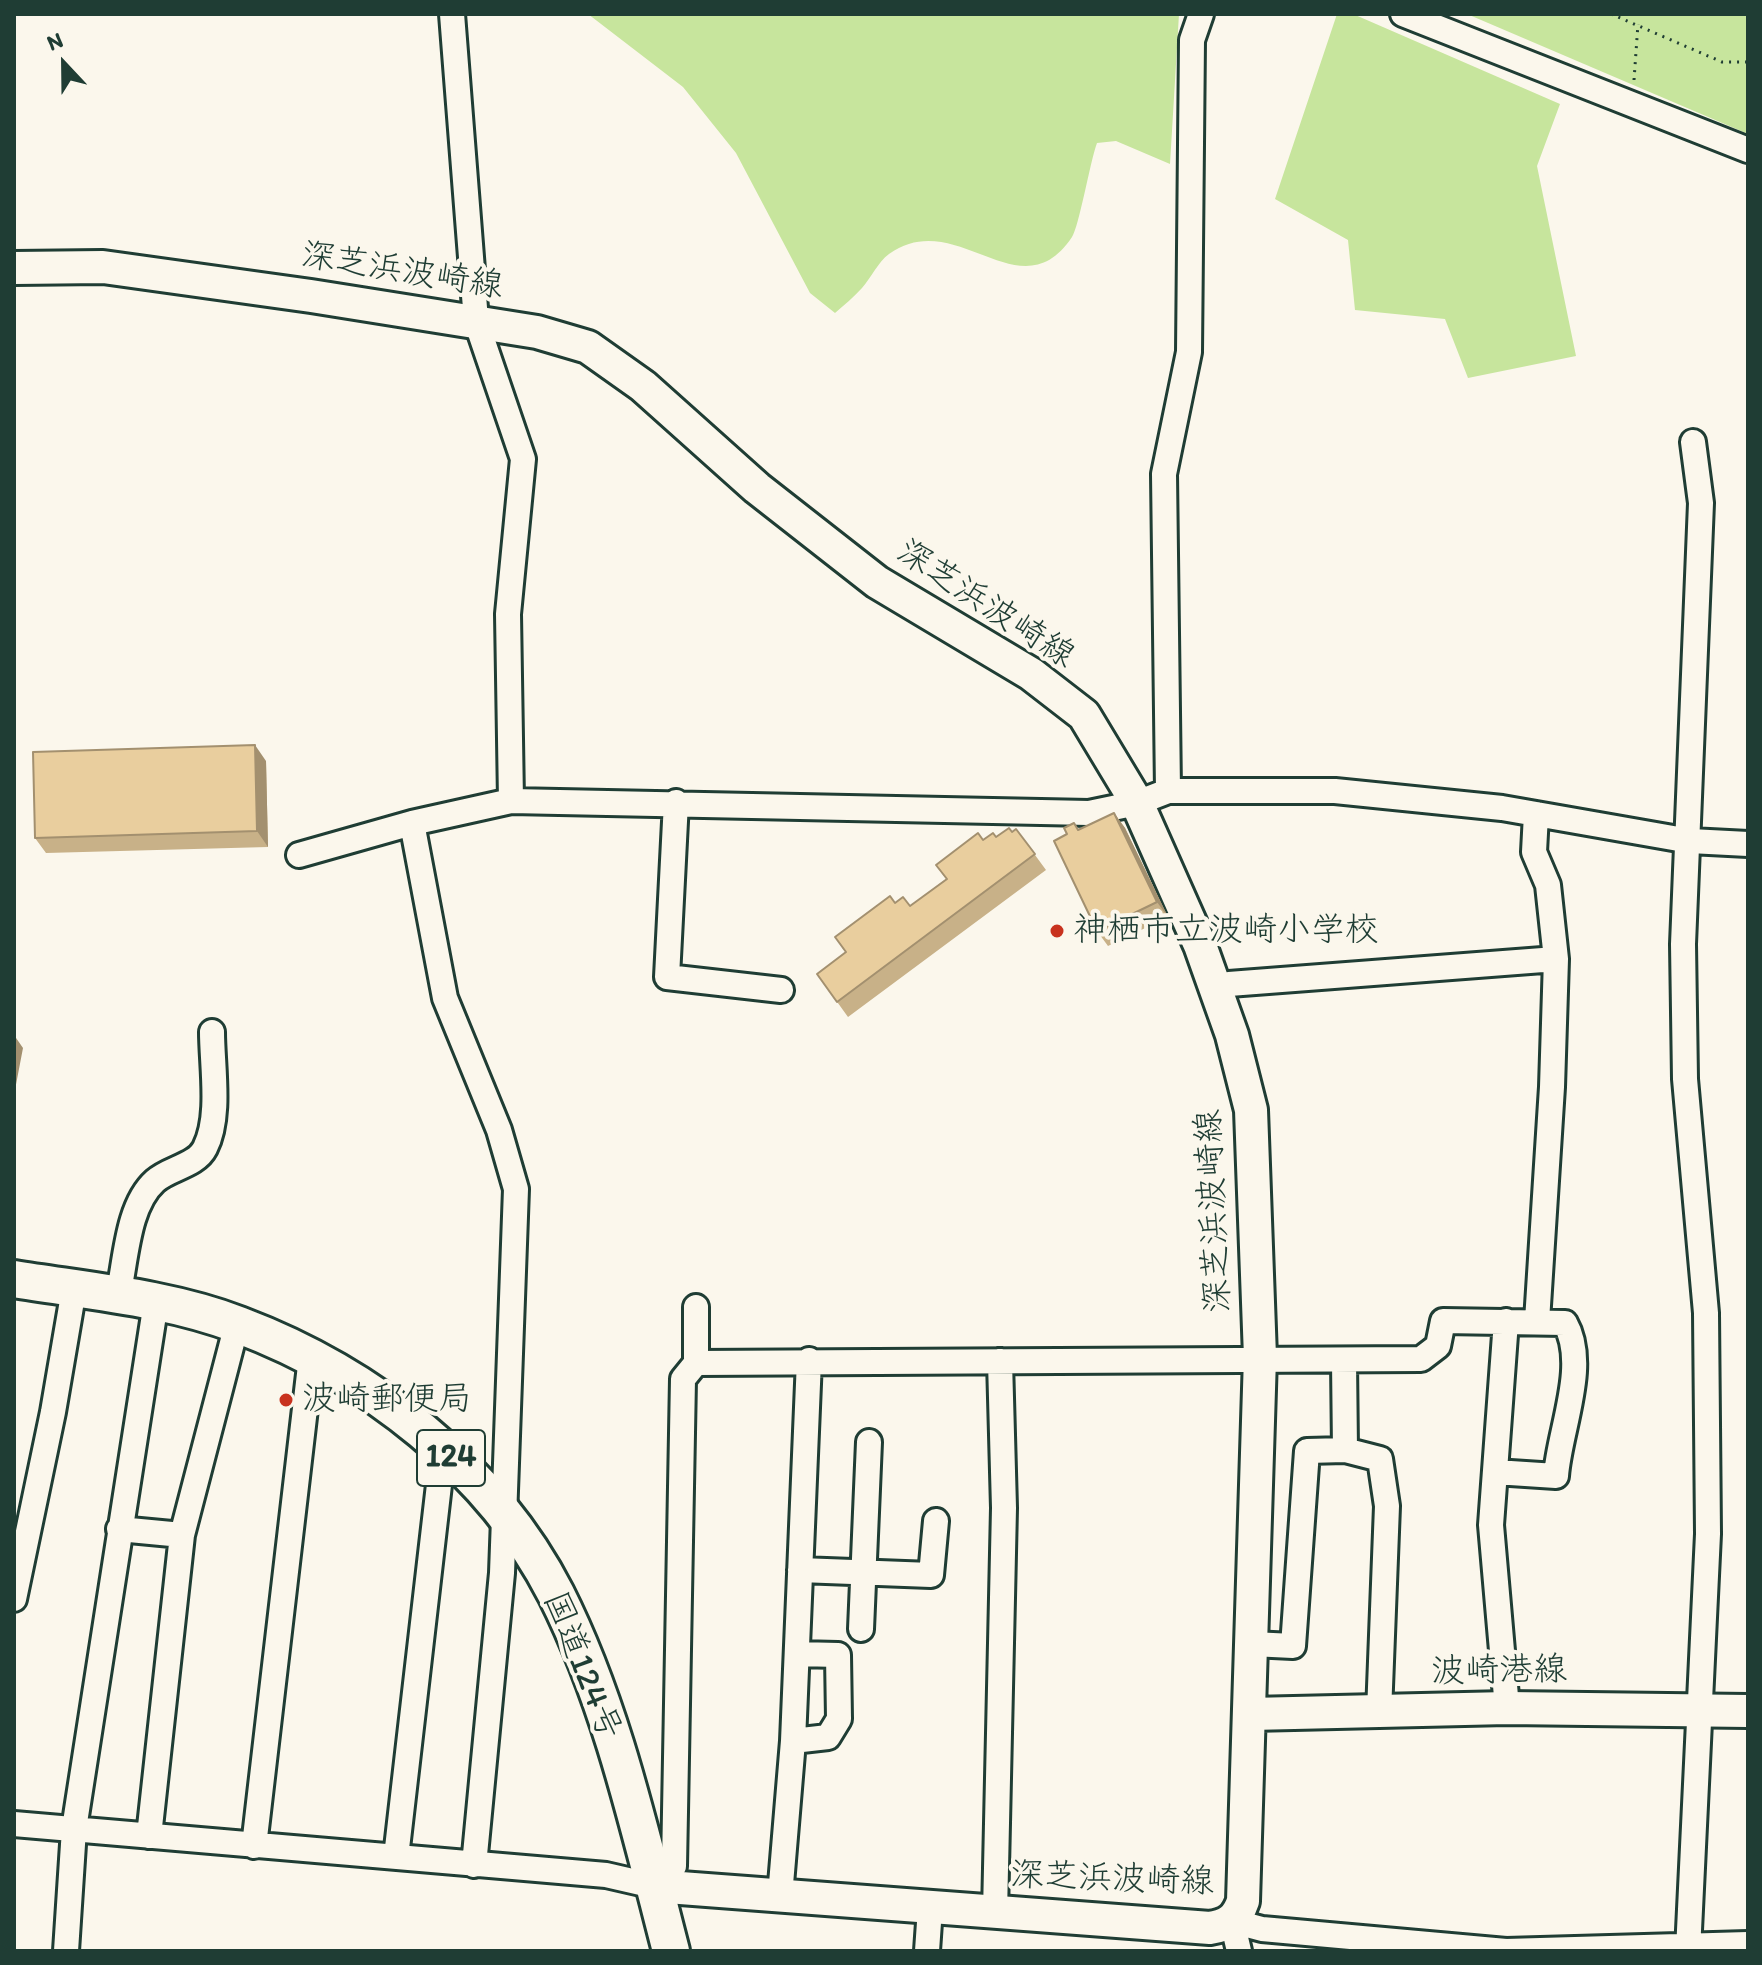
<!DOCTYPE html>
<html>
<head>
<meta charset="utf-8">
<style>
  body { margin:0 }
  #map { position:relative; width:1762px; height:1965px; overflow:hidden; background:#fbf7ec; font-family:Itim,sans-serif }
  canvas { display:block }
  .frame { position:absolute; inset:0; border:16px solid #1f3d34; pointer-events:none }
  .north { position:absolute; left:24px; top:24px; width:80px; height:80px; -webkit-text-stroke:6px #fbf7ec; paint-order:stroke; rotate:338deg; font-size:22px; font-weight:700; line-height:32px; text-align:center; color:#1f3d34 }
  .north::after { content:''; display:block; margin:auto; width:28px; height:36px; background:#1f3d34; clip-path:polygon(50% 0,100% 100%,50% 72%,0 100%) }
</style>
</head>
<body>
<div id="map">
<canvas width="1762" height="1965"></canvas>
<div class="frame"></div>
<div class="north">N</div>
</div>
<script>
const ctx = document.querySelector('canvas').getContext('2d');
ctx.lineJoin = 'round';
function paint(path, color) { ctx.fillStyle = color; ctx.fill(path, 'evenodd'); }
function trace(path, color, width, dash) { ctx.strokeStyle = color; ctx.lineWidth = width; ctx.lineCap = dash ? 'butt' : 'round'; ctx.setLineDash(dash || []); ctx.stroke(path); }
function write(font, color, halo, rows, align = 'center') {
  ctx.font = font + ' Itim,"Klee One",sans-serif'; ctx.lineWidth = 8; ctx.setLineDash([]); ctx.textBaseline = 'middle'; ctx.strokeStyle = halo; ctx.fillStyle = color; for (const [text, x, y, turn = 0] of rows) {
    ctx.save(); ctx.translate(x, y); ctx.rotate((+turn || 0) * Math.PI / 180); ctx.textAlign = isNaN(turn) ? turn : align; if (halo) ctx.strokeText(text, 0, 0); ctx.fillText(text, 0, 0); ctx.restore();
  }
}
paint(new Path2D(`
  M588 14H1179L1170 164 1116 141 1097 143C1090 162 1079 227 1072 237 1020 315 957 205 889 254 878 262 871 278 862 288 854 297 844 305 835 313L810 293 736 153 683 87Z
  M1337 14H1353L1560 104 1537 166 1576 356 1468 378 1445 319 1355 310 1348 240 1275 199Z
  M1467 14H1748V134Z`), '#c7e59d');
const minor = new Path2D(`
  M452 14 476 321 523 459 508 614 511 801
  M1403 14 1748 150
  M1168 791 1164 474 1189 352 1192 40 1201 14
  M676 802 667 977 781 990
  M1536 814 1534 852 1548 885 1556 959 1552 1087 1537 1321
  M412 823 445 998 499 1130 516 1189 502 1573 474 1865
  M299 855 412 823 511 801 1089 813 1137 803 1168 791H1335L1502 808 1690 841 1748 844
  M1215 988 1229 984 1556 959
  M118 1296C126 1261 127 1206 155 1181 169 1168 196 1166 205 1148 221 1117 212 1066 212 1032
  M1506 1321 1491 1525 1507 1708
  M1344 1361 1345 1450
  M696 1363 1421 1359 1438 1346 1443 1321 1565 1323C1589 1365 1559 1431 1556 1476L1495 1472
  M119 1529 182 1535
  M800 1570 931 1575 936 1521
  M14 1599 53 1412 74 1289
  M861 1629 869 1442
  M1252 1644 1293 1646 1307 1451 1345 1450 1380 1459 1387 1506 1379 1713
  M793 1741 828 1737 839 1719 838 1655 797 1654
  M14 1824 606 1875 654 1886 674 1866 683 1379 696 1363V1307
  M149 1836 182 1535 237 1324
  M254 1846 311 1357
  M396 1857 443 1450
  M780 1896 793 1741 809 1360
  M995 1913 1004 1508 1000 1361
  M1232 1921 1262 1929 1506 1951 1748 1944
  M1232 1921 1239 1951
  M66 1951 74 1829 156 1302
  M927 1951 930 1908
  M1688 1951 1708 1534 1706 1313 1685 1079 1683 944 1701 503 1693 442`);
const major = new Path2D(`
  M14 268 103 267 311 296 537 332 588 347 643 386 757 488 877 582 1031 674 1084 715 1137 803 1200 945 1232 1035 1251 1110 1260 1357 1243 1901C1237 1919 1228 1925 1210 1928L654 1886
  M1251 1714 1507 1708 1748 1711`);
const highway = new Path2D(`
  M14 1279C88 1291 169 1298 239 1325 369 1374 492 1469 556 1594 612 1705 640 1832 671 1951`);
trace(minor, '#1f3d34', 30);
trace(major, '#1f3d34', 38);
trace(highway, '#1f3d34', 42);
trace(new Path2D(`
  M1611 14 1722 62H1748
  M1634 80 1638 24`), '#1f3d34', 3, [2, 6]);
trace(minor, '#fbf7ec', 24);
trace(major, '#fbf7ec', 32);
trace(highway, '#fbf7ec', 36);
paint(new Path2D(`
  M266 761 268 847 46 853 35 838Z
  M1114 813 1125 828 1168 917 1108 946 1097 931 1067 834 1074 823 1079 830Z
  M1016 829 1046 870 848 1017 817 974 846 953 835 937 895 903 910 906 946 879 936 865 983 840 1012 832Z`), '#c8b188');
paint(new Path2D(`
  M255 745 266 761 268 847 257 831Z
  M1114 813 1125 828 1168 917 1157 902Z
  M14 1035 23 1048 14 1095Z`), '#a3906f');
const building = new Path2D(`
  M255 745 257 831 35 838 33 752Z
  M1114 813 1157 902 1097 931 1054 841 1067 834 1064 828 1074 823 1078 830Z
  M1009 828 1012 832 1016 829 1035 854 837 1002 817 974 846 952 835 937 890 896 895 903 903 897 910 906 947 879 936 865 978 833 983 840 993 833 996 837Z`);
paint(building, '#e9ce9e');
trace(building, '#a3906f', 2);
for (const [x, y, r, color] of [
  [1057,931,8,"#c8321e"],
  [286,1400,8,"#c8321e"]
]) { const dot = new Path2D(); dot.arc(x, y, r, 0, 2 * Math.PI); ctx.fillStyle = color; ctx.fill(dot); trace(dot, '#fbf7ec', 3); }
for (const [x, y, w] of [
  [451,1458,68]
]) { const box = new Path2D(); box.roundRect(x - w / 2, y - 28, w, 56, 6); ctx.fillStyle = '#fbf7ec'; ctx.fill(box); trace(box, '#1f3d34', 2); }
write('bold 32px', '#1f3d34', null, [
  ["124",451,1458]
]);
write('34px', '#1f3d34', '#fbf7ec', [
  ["深芝浜波崎線",402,272,9],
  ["深芝浜波崎線",985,605,33],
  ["深芝浜波崎線",1215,1211,-93],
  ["国道124号",581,1666,68],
  ["波崎港線",1499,1672,-1],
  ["深芝浜波崎線",1112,1880,2]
]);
write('34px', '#1f3d34', '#fbf7ec', [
  ["神栖市立波崎小学校",1073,931],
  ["波崎郵便局",302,1400]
], 'left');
</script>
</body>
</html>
